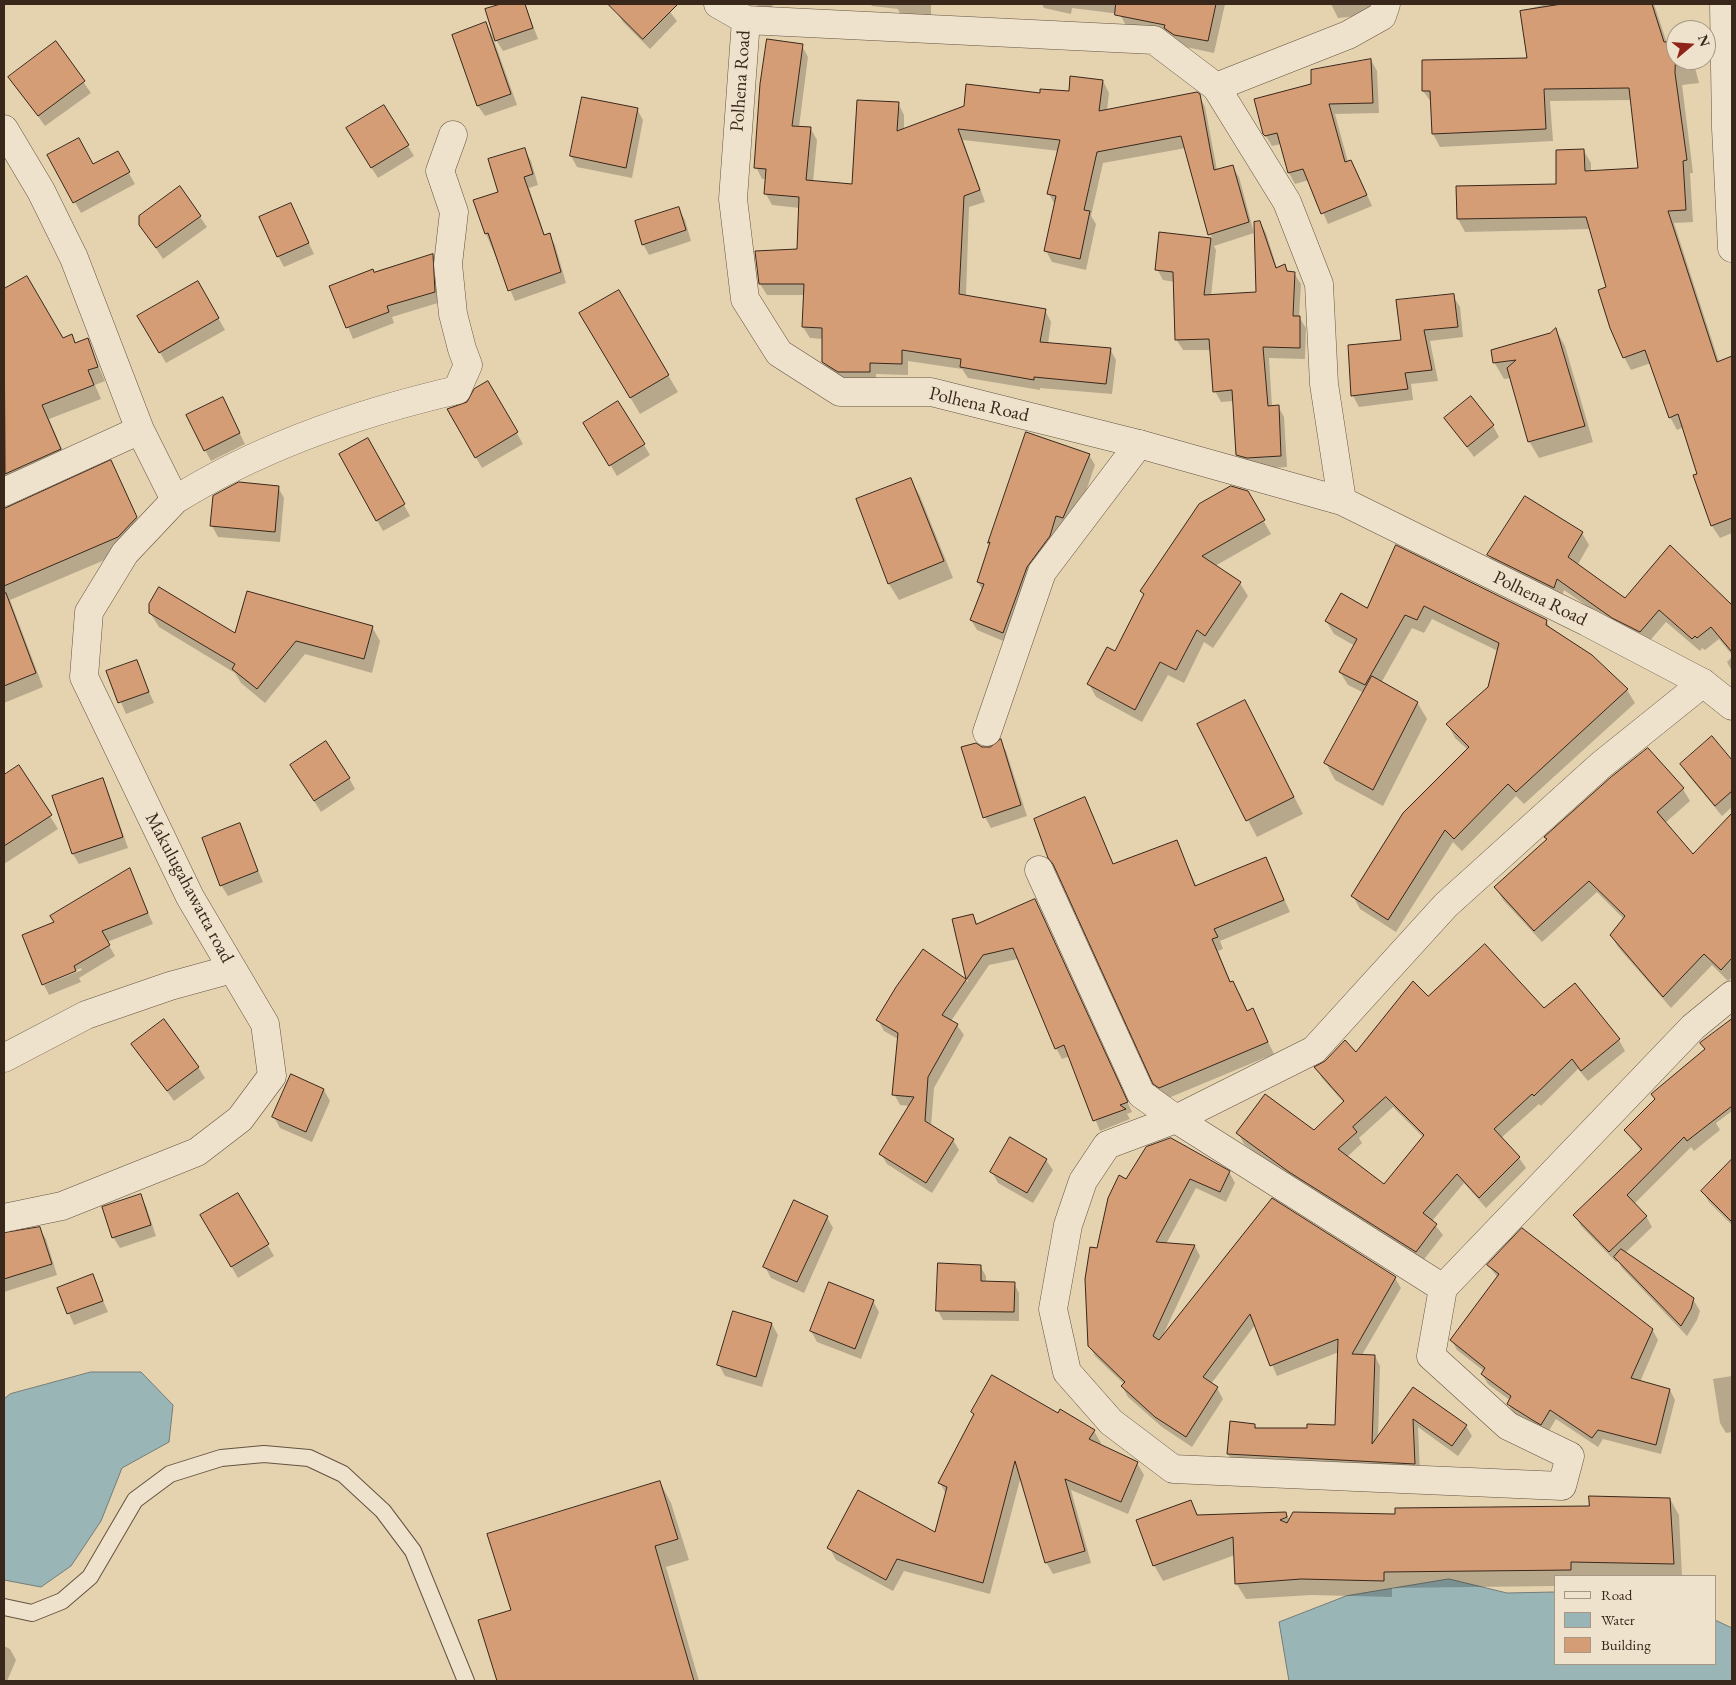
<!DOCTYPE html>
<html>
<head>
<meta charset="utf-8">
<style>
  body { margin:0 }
  #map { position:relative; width:1736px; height:1685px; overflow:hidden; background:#e5d3b0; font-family:"EB Garamond",serif }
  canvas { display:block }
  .frame { position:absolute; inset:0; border:5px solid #39271b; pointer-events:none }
  .legend { position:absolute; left:1554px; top:1575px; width:162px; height:90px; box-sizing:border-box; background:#eee2cc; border:1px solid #a69785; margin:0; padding:6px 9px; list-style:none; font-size:15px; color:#39271b }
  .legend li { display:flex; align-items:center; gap:10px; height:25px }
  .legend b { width:25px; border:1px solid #a69785 }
  .north { position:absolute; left:1666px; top:20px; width:50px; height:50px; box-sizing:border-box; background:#eee2cc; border:1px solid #a69785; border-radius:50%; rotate:72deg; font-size:14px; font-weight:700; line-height:20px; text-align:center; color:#39271b }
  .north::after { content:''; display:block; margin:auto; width:18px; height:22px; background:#8f2418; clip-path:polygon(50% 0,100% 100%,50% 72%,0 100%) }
</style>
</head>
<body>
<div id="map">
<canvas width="1736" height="1685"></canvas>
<div class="frame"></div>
<ul class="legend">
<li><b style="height:6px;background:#eee2cc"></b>Road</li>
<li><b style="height:14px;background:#9ab5b6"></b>Water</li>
<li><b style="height:14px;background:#d49d75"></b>Building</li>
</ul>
<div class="north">N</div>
</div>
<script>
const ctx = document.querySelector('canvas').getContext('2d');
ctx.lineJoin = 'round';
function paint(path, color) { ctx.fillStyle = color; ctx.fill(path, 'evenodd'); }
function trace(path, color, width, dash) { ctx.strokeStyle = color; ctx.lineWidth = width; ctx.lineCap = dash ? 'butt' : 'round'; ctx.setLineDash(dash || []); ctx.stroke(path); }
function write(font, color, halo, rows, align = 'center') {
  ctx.font = font + ' "EB Garamond",serif'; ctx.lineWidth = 5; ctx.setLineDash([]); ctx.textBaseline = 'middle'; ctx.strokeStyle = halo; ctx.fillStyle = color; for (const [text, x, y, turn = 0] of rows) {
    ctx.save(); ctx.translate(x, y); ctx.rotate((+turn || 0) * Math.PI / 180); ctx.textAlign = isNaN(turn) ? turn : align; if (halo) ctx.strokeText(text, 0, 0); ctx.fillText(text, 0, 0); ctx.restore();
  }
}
const water = new Path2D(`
  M91 1372H141L173 1405 169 1442 122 1468 101 1521 71 1566 41 1587 4 1580V1399L10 1394Z
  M1449 1579 1507 1593 1555 1592V1664H1715V1620L1732 1628V1681H1289L1279 1622 1346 1596Z`);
paint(water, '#9ab5b6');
trace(water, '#737c78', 1);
paint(new Path2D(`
  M505 4H525L538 39 503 51 496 40 489 9Z
  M623 4H664L677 21 650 49 623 22 616 11Z
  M752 4H773L771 10Z
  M870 4H931V16L900 14 898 9 872 6Z
  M1042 4H1225L1214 53 1181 46 1126 26 1120 14 1072 8 1071 14 1044 8Z
  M1331 4H1381L1376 14 1338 18Z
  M1547 4H1654L1667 43 1676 42V60H1693L1699 83 1682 85 1693 173H1690L1693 222 1674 223 1719 362 1728 359 1732 366V533L1720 538 1712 526 1694 476 1699 474 1684 427 1677 430 1670 417 1651 363 1631 370 1624 357 1591 229 1465 232 1458 219 1457 187 1558 186 1584 151 1591 163V172L1640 170 1632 100 1550 101 1553 141 1440 147 1433 134 1432 103 1423 91 1529 60 1521 11Z
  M486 24 492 35 517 105 485 116 478 106Z
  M56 43 91 93 45 126 10 77Z
  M802 46 808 57 799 127 811 129 817 140 813 182 853 185 898 103 904 115V130L1041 94 1070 92 1103 81 1109 93 1107 111 1199 95 1205 107 1217 170 1232 166 1239 177 1254 233 1214 246 1216 250 1211 296 1258 294 1260 222 1266 233 1277 268 1285 266 1289 273H1294L1301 284 1299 317 1306 328 1305 359 1269 358 1272 407 1278 406 1284 417 1287 467 1254 469 1243 466 1237 455 1234 401 1221 402 1215 391 1211 350H1183L1176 339 1175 282 1163 280 1157 269 1160 234 1212 239 1186 148 1103 163 1091 216 1096 224 1086 270 1052 262 1046 251 1055 205 1049 194 1059 151 963 140 985 202 969 207 966 297 1045 310 1051 322 1048 344 1110 349 1116 360 1112 394 1040 388V390L968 378 962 369 908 361V375L876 374V383H845L830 373 823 362V339L810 338 803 327 805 295H767L760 284 798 251 800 208 772 205 766 194 767 179H762L756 167Z
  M1371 60 1377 71 1379 113 1335 114 1348 162 1351 161 1357 172 1372 206 1328 224 1309 180 1295 184 1289 173 1281 144 1272 146 1264 133 1312 85Z
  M384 107 414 156 378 178 354 140Z
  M637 109 643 120 632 178 577 167 571 156Z
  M525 150 531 161 538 185 529 188 545 236 549 234 555 245 566 283 515 301 486 234 499 193Z
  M117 152 135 184 81 213 49 156 93 166Z
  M180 188 207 227 163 259 140 224Z
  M291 205 314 254 284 267 278 256Z
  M679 209 685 220 691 241 649 255 643 244Z
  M433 255 439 266 441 302 392 317 394 323 353 339 331 286Z
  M198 282 225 330 166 363 139 316Z
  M4 283 6 289 62 339 71 336 76 344 87 340 105 381 95 385 101 399 49 419 68 463 4 493Z
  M619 292 678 392 640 414 581 313Z
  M1453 296 1460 307 1463 337 1430 341 1438 381 1411 384 1413 400 1359 407 1353 396 1349 347 1402 341Z
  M1556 330 1565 346 1593 442 1539 458 1529 441 1511 378 1504 379 1494 362Z
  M488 383 523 444 482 468 448 409 468 403Z
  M228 410 245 444 211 461 205 450Z
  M1446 419 1493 426 1499 437 1474 457Z
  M585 423 644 445 650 455 617 476Z
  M1026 433 1089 455 1095 465 1084 497 1081 496 1069 528 1008 643 977 630 971 620 983 591 978 582 990 546 989 543Z
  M368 440 410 516 383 531 340 455Z
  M111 462 144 532 126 551 10 600 43 687 4 703V509Z
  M910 479 920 496 953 578 899 600 889 584 857 500Z
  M278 487 284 498 280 542 218 537 212 526Z
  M1247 492 1271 534 1215 566 1240 583 1248 596 1213 648 1204 642 1184 683 1168 675 1142 722 1096 697 1089 684 1116 653 1144 596 1142 591Z
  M1582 533 1589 545 1577 566 1625 600 1670 547 1732 607V655L1719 639 1705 650 1702 648 1700 651 1666 622 1647 644 1621 630 1564 590 1561 600 1496 568 1489 555Z
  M1397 547 1546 621 1552 631 1592 656 1627 690 1635 703 1524 804 1516 796 1462 851 1453 842 1396 932 1360 909 1353 896 1468 750 1455 738 1448 725 1489 688 1498 651 1432 619 1424 633 1412 628 1381 683 1417 702 1427 719 1383 806 1335 780 1326 763 1364 693 1348 685 1340 672 1355 646 1334 634 1326 621 1367 609Z
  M150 613 236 634 372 627 380 641 372 673 305 654 265 703 241 683 235 673 159 627Z
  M1732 657V671L1727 662Z
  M136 661 154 703 126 714 108 672Z
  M1245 702 1303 814 1257 837 1248 820Z
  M1712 738 1732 761V807L1722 816 1688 775 1681 764Z
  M1000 741 1006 751 1027 816 991 828 985 817 991 748Z
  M19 766 58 829 4 864V776Z
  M298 776 349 778 355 789 321 812Z
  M102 780 108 791 128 848 79 864 73 854Z
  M1683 789 1690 801 1665 823 1693 856 1722 825 1732 836V977L1728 981 1712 965 1671 1008 1618 947 1611 935 1624 919 1597 892 1542 942 1503 900 1496 888 1548 840 1546 837Z
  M1085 798 1114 865 1176 841 1197 887 1266 859 1290 912 1220 941 1223 949 1218 951 1231 983 1240 994 1248 1012 1253 1010 1274 1054 1166 1099 1162 1096 1155 1083Z
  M239 825 263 882 228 896 221 885Z
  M130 870 153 924 107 942 115 956 79 978 81 982 49 995 44 985 82 970 81 968 43 983Z
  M1035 901 1132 1112 1127 1114 1130 1119 1100 1131 1070 1056 1062 1059 1056 1048 1018 959 989 965 951 1021 957 1025 964 1035 934 1088 931 1126 953 1140 959 1150 932 1193 887 1164 881 1154 910 1106 900 1105 894 1094 898 1039 884 1031 878 1020 923 951 968 982 953 920 973 915 978 925Z
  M1428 998 1544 1010 1619 1040 1625 1051 1588 1081 1578 1069 1541 1106 1539 1104 1501 1138 1519 1158 1526 1168 1486 1208 1464 1183 1432 1221 1443 1235 1422 1262 1297 1183 1244 1144 1238 1133 1314 1132 1344 1103 1322 1078 1316 1068 1356 1054ZM1393 1107 1424 1138 1385 1186 1347 1157 1362 1143 1359 1138Z
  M1732 1021V1111L1716 1123 1720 1130 1694 1151 1691 1147 1634 1204 1646 1216 1652 1227 1625 1253 1693 1299 1700 1311 1697 1320 1687 1336 1622 1268 1618 1261 1616 1262 1581 1226 1575 1215 1641 1151 1626 1130 1656 1100 1652 1094 1706 1050 1702 1043Z
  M133 1044 198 1067 205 1078 174 1101Z
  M324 1090 330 1101 312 1142 280 1128 274 1117Z
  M1046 1160 1053 1170 1033 1203 998 1183 992 1172Z
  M1732 1161V1225L1709 1202 1703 1192Z
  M1229 1172 1235 1183 1226 1202 1196 1188 1166 1244 1195 1246 1200 1256 1163 1335 1273 1200 1395 1278 1401 1288 1362 1355 1375 1356 1380 1366 1378 1438 1414 1389 1466 1426 1472 1436 1458 1456 1418 1427 1420 1474 1234 1464 1228 1454 1255 1425 1257 1429H1308L1337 1426 1339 1352 1277 1376 1255 1325 1211 1384 1217 1388 1223 1399 1192 1447 1162 1427 1128 1397 1122 1386 1124 1384 1095 1356 1089 1345 1098 1249 1127 1180Z
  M238 1194 274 1256 238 1278 202 1216Z
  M140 1195 146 1206 156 1236 120 1248 113 1237Z
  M827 1217 833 1228 804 1293 771 1278 765 1267Z
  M39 1228 46 1239 57 1275 4 1292V1234Z
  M1488 1265 1652 1329 1658 1340 1640 1382 1670 1390 1675 1400 1661 1454 1603 1439 1598 1447 1556 1419 1547 1434 1515 1415 1509 1405 1511 1401 1488 1384 1482 1374 1484 1371 1457 1350 1451 1339 1498 1278Z
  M980 1266 986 1276V1283H1014L1019 1293V1321L943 1320 938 1311Z
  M92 1275 108 1312 74 1325 58 1288Z
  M873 1301 879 1312 861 1359 817 1342 811 1331Z
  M772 1324 778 1335 762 1387 725 1376 719 1365Z
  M1732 1376V1432L1726 1433 1720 1423 1713 1379Z
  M973 1412 1058 1415 1094 1431 1101 1443 1100 1446 1137 1463 1144 1475 1128 1514 1071 1490 1091 1563 1053 1574 1046 1562 1021 1476 990 1594 904 1571 893 1591 836 1560 829 1547 936 1533 946 1494 940 1483 974 1415Z
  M660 1482 671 1503 689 1560 666 1567 699 1681H498L479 1621 512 1611Z
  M1670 1499 1679 1515 1682 1576H1555V1586L1392 1588V1597L1311 1595 1246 1599 1236 1583 1235 1555 1163 1581 1154 1565 1191 1501 1199 1517 1286 1513 1290 1521 1591 1508Z
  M4 1646 10 1649 16 1660 7 1681H4Z`), '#0003');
const building = new Path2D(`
  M501 4H525L533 28 495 41 485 9Z
  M608 4H678L643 39Z
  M1116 4H1216L1208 41 1174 35 1164 28 1165 25 1115 15Z
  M1562 4H1652L1664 42 1676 41 1675 73 1687 160 1683 161 1686 210 1668 211 1717 362 1732 356V518L1711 526 1693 475 1697 474 1678 414 1669 418 1645 350 1623 358 1610 328 1598 290 1606 287 1586 217 1457 219 1456 186 1556 184V150L1584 149 1585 171 1638 168 1629 88 1544 89 1546 129 1432 134 1430 91H1422V60L1527 58 1520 11Z
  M486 22 511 94 477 106 452 35Z
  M767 39 803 44 792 126 811 127 806 180 852 184 857 100 899 102 897 131 964 106 966 84 1040 93V89L1069 91 1070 76 1103 80 1099 111 1197 92 1200 94 1214 170 1233 165 1249 222 1208 235 1181 136 1097 152 1084 210 1090 211 1080 259 1044 251 1056 196 1047 194 1060 140 958 129 980 190 964 196 959 294 1046 309 1040 342 1111 348 1106 384 1034 377V380L960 367 961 359 902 350V364L870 363V372H838L822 362V328L802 327 804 284H759L755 251 797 249 799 197 764 194 766 169 754 168 760 84Z
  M56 41 85 81 38 116 8 77Z
  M1371 59 1373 103 1329 104 1345 162 1351 160 1367 195 1321 214 1303 169 1288 173 1277 133 1265 136 1263 134 1254 99 1311 84V70Z
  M582 97 638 108 626 168 570 156Z
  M384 105 409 145 371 168 346 128Z
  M79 138 93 164 118 151 130 172 73 203 47 155Z
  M525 148 533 174 524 177 544 235 550 233 561 272 508 291 488 233 485 234 473 200 498 192 488 159Z
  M180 186 201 216 156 248 139 225V216Z
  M291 203 309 243 277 257 259 217Z
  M679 207 686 230 642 245 635 221Z
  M1260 221 1276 268 1285 264 1287 271 1295 272 1293 316H1300V348L1263 347 1268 406 1279 405 1281 456 1247 458 1236 455 1232 390 1213 392 1209 339 1175 340 1173 272 1155 270 1159 232 1211 238 1204 295 1256 292 1254 222Z
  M433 254 435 292 387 306 389 312 346 328 329 286 373 269 374 272Z
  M27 276 63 338 72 334 75 343 88 338 98 367 88 370 94 385 42 405 61 449 5 474 4 289Z
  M198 281 219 318 159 353 137 316Z
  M619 290 669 375 630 398 579 313Z
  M1454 294 1458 327 1424 330 1432 370 1405 373 1408 389 1351 396 1348 345 1401 340 1396 300Z
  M1556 328 1585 426 1528 442 1507 368 1516 360 1493 363 1491 350 1550 333Z
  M488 381 518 432 475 458 447 409 467 402 474 389Z
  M1471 396 1494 425 1467 447 1444 418Z
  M223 397 240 433 204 451 186 415Z
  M618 401 645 444 609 466 583 423Z
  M1026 432 1090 454 1063 518 1056 516 1050 536 1027 567 1003 633 970 620 984 584 977 582 990 542 988 543Z
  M368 438 405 504 376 521 339 454Z
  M111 460 137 517 118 537 4 586V509Z
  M911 478 944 561 888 584 856 499Z
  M239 482 279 486 275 532 210 526 213 496Z
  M1231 486 1248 491 1265 520 1202 556 1241 582 1205 636 1197 630 1176 670 1160 662 1135 710 1087 684 1107 647 1115 651 1144 594 1140 591 1199 504Z
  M1525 496 1583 532 1568 557 1625 598 1670 545 1732 605V652L1711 627 1697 638 1695 636 1692 639 1659 610 1640 632 1612 618 1557 579 1554 588 1487 555Z
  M1396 545 1547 620 1546 625 1592 655 1628 689 1516 792 1508 784 1454 839 1445 830 1388 920 1351 896 1403 813 1469 747 1446 724 1488 687 1499 643 1424 606 1417 620 1405 615 1365 685 1339 672 1357 639 1325 621 1341 593 1367 608Z
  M159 587 235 633 247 591 373 626 364 659 296 641 257 689 232 669 235 664 149 613V604Z
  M6 593 36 673 4 686V594Z
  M137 660 149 692 118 703 106 671Z
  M1372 676 1418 702 1373 790 1324 763Z
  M1245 700 1294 797 1246 821 1197 724Z
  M1712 736 1732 760V791L1715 806 1680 764Z
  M1001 739 1021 805 983 818 961 747 976 743 982 747H990Z
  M326 741 350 778 314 801 290 765Z
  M1648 748 1684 788 1657 812 1693 854 1732 813V958L1721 970 1704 954 1663 997 1610 935 1625 916 1589 881 1534 931 1494 887 1547 839 1544 837 1611 777Z
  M19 765 52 815 4 846V775Z
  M103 778 123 837 72 854 52 796Z
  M1085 797 1113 864 1177 840 1195 886 1266 857 1284 900 1214 929 1218 937 1212 939 1230 982 1233 981 1247 1011 1253 1008 1268 1042 1159 1088 1153 1084 1053 864 1048 858 1034 819Z
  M240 823 258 871 220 886 202 838Z
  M130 868 148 913 102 931 110 945 74 966 76 971 42 985 22 935 54 922 50 916Z
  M1035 899 1128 1102 1120 1105 1126 1109 1093 1121 1064 1045 1055 1049 1013 948 983 955 942 1015 958 1024 928 1077 925 1121 954 1139 926 1183 879 1154 914 1097 892 1095 898 1033 876 1020 896 987 923 949 966 979 952 919 973 914 976 924Z
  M1485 944 1544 1008 1575 983 1620 1039 1581 1071 1572 1059 1534 1096 1532 1094 1494 1129 1520 1157 1479 1198 1457 1174 1423 1213 1437 1224 1416 1252 1289 1172 1236 1133 1265 1094 1314 1130 1344 1101 1314 1067 1325 1061 1345 1040 1356 1052 1413 981 1428 996ZM1386 1097 1424 1135 1384 1184 1338 1149 1357 1132 1353 1127Z
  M164 1019 199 1067 167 1091 131 1044Z
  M1732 1019V1106L1687 1141 1684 1137 1627 1195 1647 1216 1609 1252 1573 1215 1642 1149 1624 1130 1655 1099 1651 1094 1705 1049 1700 1043Z
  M291 1074 324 1089 306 1132 272 1117Z
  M1010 1137 1047 1159 1027 1193 990 1172Z
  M1171 1138 1230 1171 1220 1192 1190 1179 1156 1242 1195 1245 1153 1336 1159 1340 1272 1198 1396 1277 1352 1354 1375 1355 1372 1444 1413 1387 1467 1425 1452 1446 1413 1419 1415 1464 1227 1454 1230 1421 1255 1424V1428H1307V1424L1335 1425 1338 1339 1270 1366 1250 1314 1203 1377 1218 1387 1186 1437 1155 1417 1121 1386 1125 1382 1088 1346 1085 1279 1090 1247 1097 1248 1108 1198 1119 1175 1126 1179 1146 1147Z
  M1732 1159V1222L1701 1191Z
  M238 1193 269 1244 231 1267 200 1215Z
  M141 1194 151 1225 112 1238 102 1207Z
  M794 1200 828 1216 797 1282 763 1267Z
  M40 1227 52 1264 4 1279V1233Z
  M1522 1228 1653 1329 1631 1378 1670 1389 1656 1445 1598 1430 1592 1438 1550 1410 1541 1425 1534 1421 1507 1404 1511 1396 1481 1374 1485 1368 1450 1340 1499 1274 1487 1265Z
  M1621 1249 1694 1298 1691 1309 1681 1326 1614 1257Z
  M938 1263 981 1265V1281L1015 1282 1014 1312 936 1311Z
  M93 1274 103 1301 67 1314 57 1288Z
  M829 1282 874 1300 855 1349 810 1331Z
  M733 1311 772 1323 756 1377 717 1365Z
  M992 1375 1058 1413 1060 1409 1095 1430 1089 1439 1138 1462 1121 1502 1065 1479 1085 1551 1045 1563 1015 1461 983 1583 897 1559 886 1580 827 1548 858 1490 935 1532 947 1487 938 1483 974 1414 971 1412Z
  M660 1481 678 1539 655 1546 694 1681H497L478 1620 511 1610 487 1534Z
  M1589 1496 1670 1498 1674 1564 1571 1562V1570L1384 1572V1581L1301 1579 1235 1584 1233 1537 1153 1566 1136 1520 1191 1500 1197 1515 1286 1512 1287 1517 1280 1520 1287 1523 1293 1512 1395 1514V1508L1589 1506Z`);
paint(building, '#d49d75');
trace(building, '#39271b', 1);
const service = new Path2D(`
  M4 1607 32 1613 62 1601 90 1577 135 1500 170 1474 221 1458 264 1454 309 1458 343 1474 383 1511 413 1551 466 1681`);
const minor = new Path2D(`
  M1724 4 1726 128 1732 248
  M1216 87 1348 35 1382 16 1386 4
  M4 129 41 191 74 258 140 430 4 492
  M175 500C261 446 358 413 457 390L468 365 462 349 453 314 448 264 454 212 440 171 453 135
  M1703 683 1601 765 1446 905 1314 1050 1176 1119 1107 1145 1083 1181 1068 1225 1053 1309 1067 1372 1111 1422 1173 1469 1562 1486 1570 1456 1508 1426 1431 1356 1443 1288 1693 1027 1732 995
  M987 732 1042 572 1139 444
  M1039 870 1141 1094 1176 1119 1443 1288
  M4 1058 86 1015 170 986 232 969
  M4 1218 62 1206 197 1152 240 1119 272 1076 265 1024 190 897 84 677 89 612 125 553 175 500 140 430`);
const tertiary = new Path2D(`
  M718 4 746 20 1154 40 1216 87 1287 202 1319 284 1324 384 1342 501
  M746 20 733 199 745 299 779 353 840 392H931L1139 444 1342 501 1587 622 1703 683 1732 706`);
trace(service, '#645240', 18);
trace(minor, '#645240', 29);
trace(tertiary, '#645240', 29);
trace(service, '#eee2cc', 16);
trace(minor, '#eee2cc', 28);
trace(tertiary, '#eee2cc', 28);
write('19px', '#39271b', '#eee2cc', [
  ["Polhena Road",741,81,-86],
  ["Polhena Road",979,405,13],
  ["Polhena Road",1540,599,26],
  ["Makulugahawatta road",189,888,62]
]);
</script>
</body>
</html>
